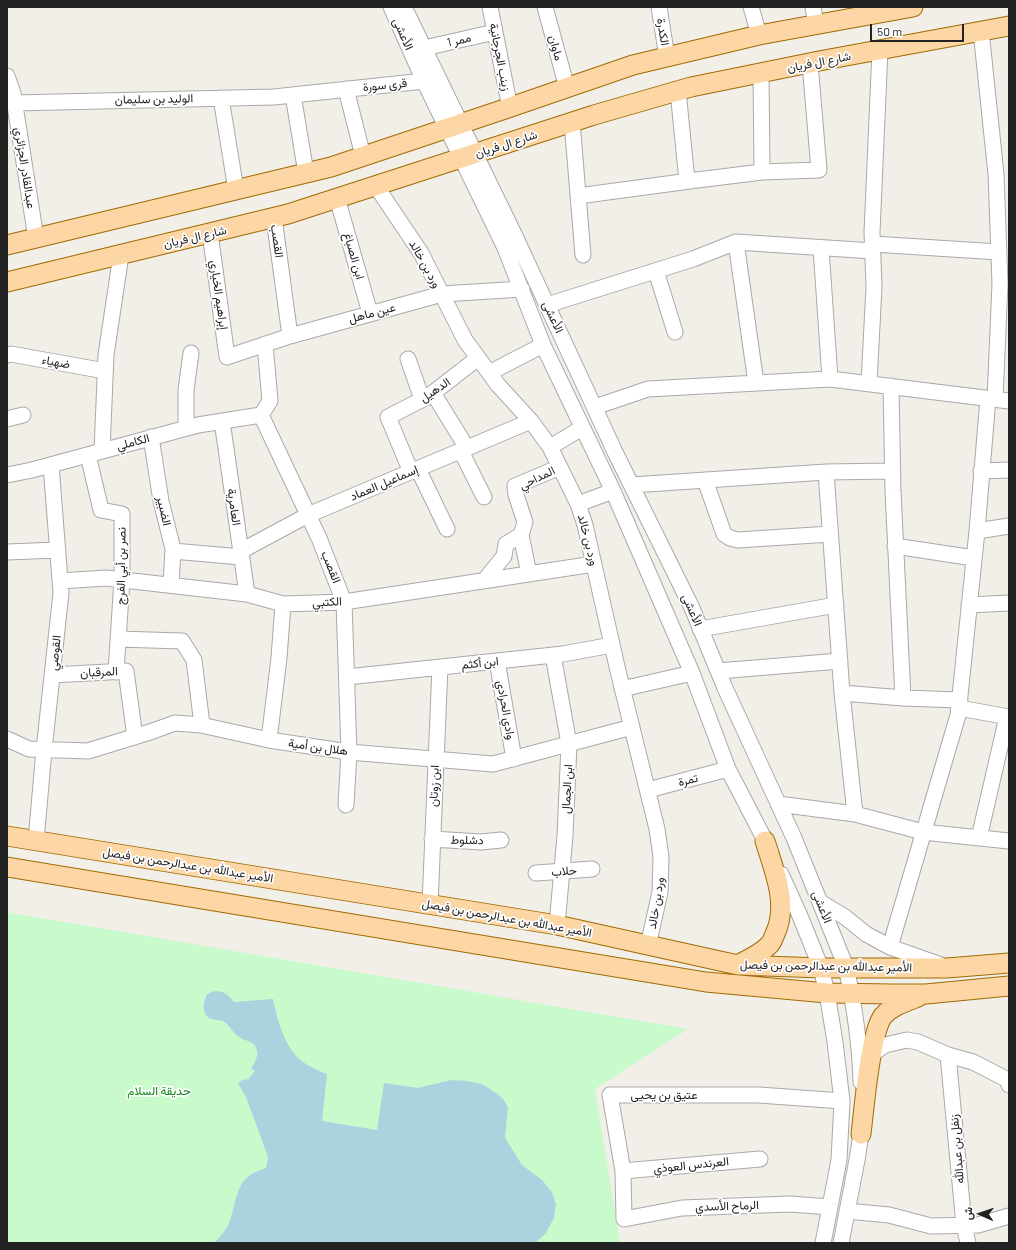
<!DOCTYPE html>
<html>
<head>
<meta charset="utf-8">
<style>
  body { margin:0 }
  #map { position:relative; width:1016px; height:1250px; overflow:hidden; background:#f2efe9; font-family:Barlow,Vazirmatn,sans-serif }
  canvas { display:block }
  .frame { position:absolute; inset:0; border:8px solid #222; pointer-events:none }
  .north { position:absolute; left:960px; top:1194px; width:40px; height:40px; -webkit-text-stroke:3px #fff; paint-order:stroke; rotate:272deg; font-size:11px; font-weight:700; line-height:16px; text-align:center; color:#222 }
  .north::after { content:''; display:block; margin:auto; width:14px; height:18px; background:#222; clip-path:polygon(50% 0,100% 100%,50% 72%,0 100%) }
  .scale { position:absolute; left:870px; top:24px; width:94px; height:18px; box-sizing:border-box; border:2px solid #222; border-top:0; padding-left:5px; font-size:12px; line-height:14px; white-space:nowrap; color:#222; -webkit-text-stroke:3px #fff; paint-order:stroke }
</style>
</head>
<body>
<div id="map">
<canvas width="1016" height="1250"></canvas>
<div class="frame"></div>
<div class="north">ش</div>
<div class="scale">50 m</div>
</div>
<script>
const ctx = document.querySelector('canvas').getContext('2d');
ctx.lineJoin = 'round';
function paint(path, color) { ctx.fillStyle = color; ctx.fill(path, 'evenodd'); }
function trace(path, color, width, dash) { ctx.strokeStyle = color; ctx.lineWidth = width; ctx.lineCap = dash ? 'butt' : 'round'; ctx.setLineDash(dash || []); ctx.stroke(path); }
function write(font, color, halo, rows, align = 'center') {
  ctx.font = font + ' Barlow,Vazirmatn,sans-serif'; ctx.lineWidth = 3.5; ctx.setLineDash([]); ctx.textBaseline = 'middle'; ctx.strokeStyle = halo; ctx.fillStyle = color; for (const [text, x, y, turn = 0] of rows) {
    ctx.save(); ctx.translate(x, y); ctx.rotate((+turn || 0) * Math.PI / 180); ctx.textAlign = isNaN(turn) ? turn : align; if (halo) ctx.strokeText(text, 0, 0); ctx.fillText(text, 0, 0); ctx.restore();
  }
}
paint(new Path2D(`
  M7 912 688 1029 595 1089 620 1243H7Z`), '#c8facc');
paint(new Path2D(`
  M215 991C225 991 228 995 234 1002L273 999C277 1018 283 1042 297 1057 305 1065 317 1070 327 1074L322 1121 377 1130 384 1083 418 1088 451 1080 467 1081 482 1084 496 1093 503 1099 508 1107 505 1138 522 1165 542 1180 552 1192 556 1204 554 1218 546 1233 535 1243H214C221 1236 229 1227 231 1217 236 1202 236 1186 249 1176 254 1172 261 1170 266 1168L268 1157 246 1097 238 1083 245 1079 248 1080 255 1071 251 1068C257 1061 261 1050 252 1043 248 1040 242 1040 238 1036 232 1032 230 1025 223 1021 217 1019 210 1021 206 1015 202 1007 204 1002 207 994Z`), '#aad3df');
const minor = new Path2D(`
  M391 7 424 81 505 248 543 345 613 491 692 673 728 769 770 850
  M404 7 515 236 615 452 692 608 725 688 794 838 846 967C854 1004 860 1045 861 1082
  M490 7 510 108
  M545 7 567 88
  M659 7 667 57
  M751 7 759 35
  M813 7 816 25
  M981 31 996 174 1000 284 995 399
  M424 48 495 32
  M761 73 762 172
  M7 76 13 93 36 238
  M346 89 363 156
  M678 91 687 181
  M293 95 306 173
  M221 98 236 190
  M15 103 274 97 424 81
  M572 122 583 255
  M376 186 421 253 465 340 498 385 531 421 550 447 578 504 585 525 618 671 657 829 661 857 660 892 648 946
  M578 196 697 180 762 172 819 170 810 63
  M337 198 370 313
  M274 218 290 336
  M210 233 227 357 290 336 442 294 522 289
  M736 242 756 383
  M873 244 999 252
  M821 248 830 379
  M656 271 675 332
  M547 305 693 259 736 242 873 251
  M265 344 270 401 261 415 319 538 344 602 349 752 346 805
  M7 355 11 354 105 371
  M408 359 422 399
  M489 373 543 345
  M869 383 874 287 872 232 880 50
  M891 386 893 491 903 698
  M433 393 467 448
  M595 407 648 389 830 379 1009 401
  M7 419 23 415
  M222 421 247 594
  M186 428V390L191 353
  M151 437 161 501 173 549 171 585
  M550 447 582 428
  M102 451 106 355 121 255
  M461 451 484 497
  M88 455 101 510 122 514V579L116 672
  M418 469 447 529
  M981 471 1009 470
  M411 472 388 417 429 396 478 358
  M826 472 842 693 855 814
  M7 475 32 470 198 425 261 415
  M705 480 724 534 730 538 738 540 830 534
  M632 485 826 472 892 471
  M578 504 613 491
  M977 531 1009 526
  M895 546 974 558
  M173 551 241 557
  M241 551 308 515 531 421
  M7 552 58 550
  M529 574 521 535 525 522 516 495 515 486 560 467
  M60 581 106 578 247 594 283 604 344 602 594 564
  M484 581 504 556 506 544 521 535
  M969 605 1009 603
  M700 629 836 605
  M118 639 182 641 194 660 202 725
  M553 655 569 744 565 836 557 925
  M497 661 514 759
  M718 671 840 661
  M52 675 126 671 135 737
  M347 677 563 654 612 645
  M622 689 692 673
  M842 693 903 698 960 700
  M959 708 1009 717
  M7 739 29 749 88 751 150 732 175 723 201 725 269 740 349 752 493 764 632 727
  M269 740 279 658 283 604
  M648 790 728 769
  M778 804 855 814 923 832 1009 841
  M979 838 1007 717
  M432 839 481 842 501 840
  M36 841 44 750 61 593 51 465
  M536 873 592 869
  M781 874 800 916 821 968 827 993 835 1042 842 1101 839 1160 823 1243
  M820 902 845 917 866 934 890 947 941 965
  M430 905 440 667
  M890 947 958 715 977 531 988 398
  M948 1055 964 1225 968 1243
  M867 1059 872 1054 885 1045 907 1040 918 1042 948 1055 973 1062 1008 1080 1009 1085
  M623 1171 760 1159
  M830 1207 790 1204 682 1208 624 1219 623 1171 610 1095H759L842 1101
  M847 1211 889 1215 931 1226 978 1225 1009 1216
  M841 1243 857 1160 861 1134V1124`);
const major = new Path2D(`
  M7 245 331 167 505 109 633 65 759 35 913 7
  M7 282 288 214 594 115 691 87 819 61 1009 26
  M7 836 557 925 738 965 821 968H947L1009 963
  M7 867 706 982 827 993 892 994H926L1009 986
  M738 965C748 959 761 954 769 945 772 943 773 938 775 934 789 904 774 871 765 841
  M861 1134C864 1110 870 1033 883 1016 892 1006 905 1002 918 997`);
trace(minor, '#a9a9a9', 17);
trace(major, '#a06b00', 21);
trace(minor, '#fff', 15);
trace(major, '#fcd6a4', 19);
write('12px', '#222', '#fff', [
  ["الكدرة",663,32,81],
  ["الأعشى",403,34,66],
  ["ممر 1",459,40,-13],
  ["ماوان",556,48,75],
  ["زينب الجرجانية",500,57,79],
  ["شارع ال فريان",819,62,-11],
  ["قرى سورة",385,85,-6],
  ["الوليد بن سليمان",154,99,-1],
  ["شارع ال فريان",506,144,-18],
  ["عبدالقادر الجزائري",25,168,81],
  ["شارع ال فريان",195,237,-13],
  ["القصب",277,241,82],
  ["ابن الصباغ",354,256,74],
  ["ورد بن خالد",425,264,61],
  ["إبراهيم الخياري",219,295,82],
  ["عين ماهل",372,313,-15],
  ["الأعشى",553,317,65],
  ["ضهياء",56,362,10],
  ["الدهيل",435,390,-34],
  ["الكاملي",133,442,-15],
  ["المداحي",537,478,-26],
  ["إسماعيل العماد",384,483,-23],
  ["العامرية",234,507,82],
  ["الضبير",164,511,77],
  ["ورد بن خالد",588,540,76],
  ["نصر بن أبي الفرج",121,566,-89],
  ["القصب",331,567,68],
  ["الكتبي",327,602,-3],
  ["الأعشى",692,610,66],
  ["القوصي",55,653,-84],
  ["ابن أكثم",480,663,-6],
  ["المرقبان",99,672,-3],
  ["وادي الحرادي",506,710,80],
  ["هلال بن أمية",318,747,8],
  ["تمرة",688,780,-14],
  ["ابن زوتان",434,786,-88],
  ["ابن الجمال",567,789,-87],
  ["دشلوط",467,840,1],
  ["الأمير عبدالله بن عبدالرحمن بن فيصل",188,865,9],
  ["حلاب",564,871,-4],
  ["ورد بن خالد",656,903,-81],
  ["الأعشى",822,907,68],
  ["الأمير عبدالله بن عبدالرحمن بن فيصل",507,918,10],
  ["الأمير عبدالله بن عبدالرحمن بن فيصل",826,966,1],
  ["عتيق بن يحيى",664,1095],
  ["زنفل بن عبدالله",957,1149,-95],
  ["العرندس العوذي",691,1165,-6],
  ["الرماح الأسدي",727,1206,-2]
]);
write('12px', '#0c8416', '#fff', [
  ["حديقة السلام",159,1091]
]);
</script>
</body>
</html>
